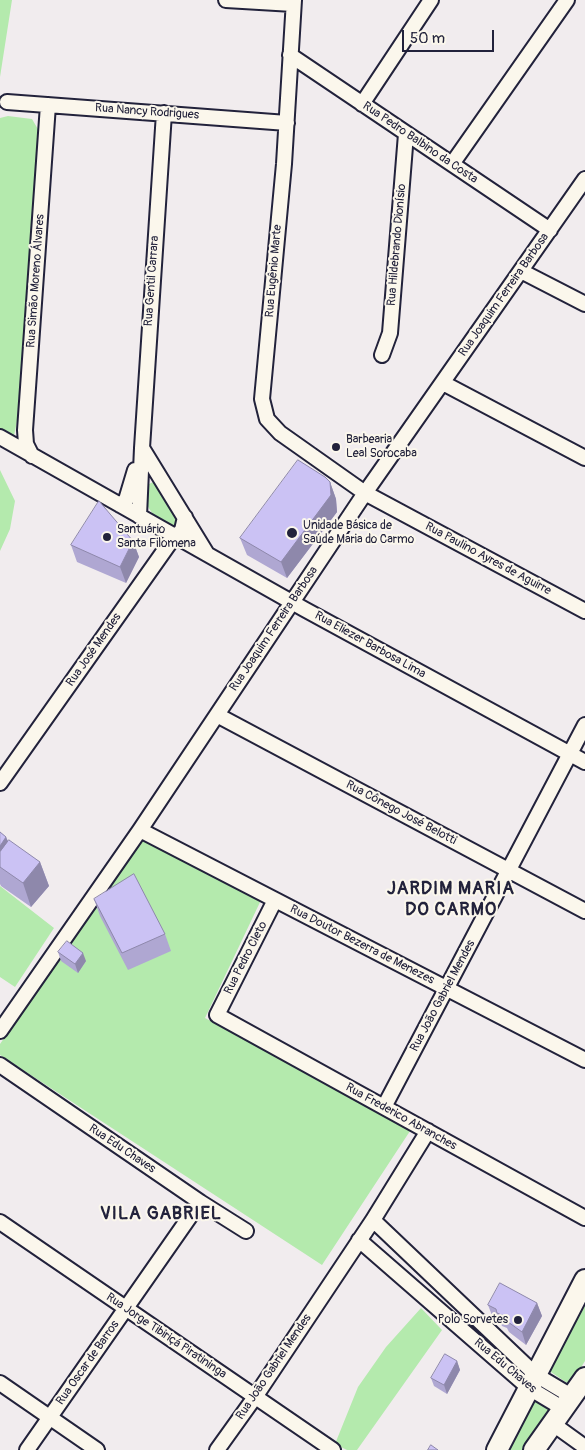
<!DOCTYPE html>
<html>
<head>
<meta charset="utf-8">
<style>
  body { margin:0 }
  #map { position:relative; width:585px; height:1450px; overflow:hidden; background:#f1ecee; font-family:Pangolin,sans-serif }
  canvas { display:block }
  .scale { position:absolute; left:402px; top:30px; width:92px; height:22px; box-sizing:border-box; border:2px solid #22223b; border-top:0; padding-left:6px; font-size:15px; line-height:18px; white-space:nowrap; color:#22223b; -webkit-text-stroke:4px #fbf7ec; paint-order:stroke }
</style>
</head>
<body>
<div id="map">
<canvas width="585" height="1450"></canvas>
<div class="scale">50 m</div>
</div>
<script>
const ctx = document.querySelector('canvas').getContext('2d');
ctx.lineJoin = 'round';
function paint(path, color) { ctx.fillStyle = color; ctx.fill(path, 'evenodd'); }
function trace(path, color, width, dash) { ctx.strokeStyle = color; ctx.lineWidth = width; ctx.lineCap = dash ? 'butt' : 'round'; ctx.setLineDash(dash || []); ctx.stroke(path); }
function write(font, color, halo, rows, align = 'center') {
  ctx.font = font + ' Pangolin,sans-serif'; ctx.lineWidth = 4; ctx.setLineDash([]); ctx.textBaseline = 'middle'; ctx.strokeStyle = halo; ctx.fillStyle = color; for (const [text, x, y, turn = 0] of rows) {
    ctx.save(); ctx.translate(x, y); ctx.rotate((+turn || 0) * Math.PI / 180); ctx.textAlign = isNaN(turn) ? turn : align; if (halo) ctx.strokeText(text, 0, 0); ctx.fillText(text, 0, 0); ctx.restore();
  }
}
paint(new Path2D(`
  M0 0H12L0 77Z
  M8 116 32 119 39 131V146L17 421 14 436H7L0 433V118Z
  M0 470 15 501 10 529 0 551Z
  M154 482 157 483 180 516 179 524C155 532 131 487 154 482Z
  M143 837 262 898 205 1018 412 1128 322 1265 0 1055V1044Z
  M0 886 54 928 15 987 0 977Z
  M585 1299V1361L570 1385 548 1370Z
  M421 1308 442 1330 357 1450H347L335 1444 358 1387 386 1347Z
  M532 1394 553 1408 523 1450H503Z`), '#b4eaad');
const minor = new Path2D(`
  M226 0 293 4
  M294 0 284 164 262 399 267 419 280 433 365 493 585 611
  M290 55 550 230
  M7 102 287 123
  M362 104 431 0
  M452 164 567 0
  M521 271 585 304
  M382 355 390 333 406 134
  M443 383 585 458
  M0 437 304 609 585 762
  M142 448 207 554
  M32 456 26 444 25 430 48 105
  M120 505 126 500 135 470
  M139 516 142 448 164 113
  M217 715 585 911
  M0 783 169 544 182 530 185 517
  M140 830 585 1060
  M275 900 217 1015 585 1218
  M0 1031 140 830 365 493 585 179
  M0 1065 200 1202 246 1231
  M384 1107 585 725
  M373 1220 536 1375 573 1397
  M0 1222 333 1450
  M359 1240 529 1388 564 1409
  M0 1383 97 1450
  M553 1424 585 1447
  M27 1450 200 1202
  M217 1450 255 1397 373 1220 428 1131`);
const secondary = new Path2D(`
  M497 1450 585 1280
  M534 1450 585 1378`);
trace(minor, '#22223b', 18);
trace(secondary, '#22223b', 24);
trace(minor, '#fbf7ec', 14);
trace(secondary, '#fbf7ec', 20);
paint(new Path2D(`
  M330 482 336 499 337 512 287 578 247 555 240 538Z
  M133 541 139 557 126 583 77 562 71 545Z
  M0 832 6 837 8 841 40 862 49 886 31 907 1 886 0 884Z
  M94 899 165 934 171 951 128 970 100 916Z
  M58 952 86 961 78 973 61 961Z
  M537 1303 542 1316 526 1345 509 1332 507 1328 502 1326 500 1322 493 1318 488 1305Z
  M457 1361 460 1370 447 1394 434 1386 431 1378Z`), '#afa7d2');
paint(new Path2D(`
  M330 482 336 499 337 512 287 578 281 562Z
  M133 541 139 557 126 583 120 567Z
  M6 837 15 860 0 867V846Z
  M40 862 49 886 31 907 23 883Z
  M83 953 86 961 78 973 75 964Z
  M537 1303 542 1316 526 1345 522 1332Z
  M457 1361 460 1370 447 1394 444 1385Z`), '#8e88ab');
const building = new Path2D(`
  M298 460 325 477 330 482 331 495 281 562 240 538Z
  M99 501 133 541 120 567 71 545Z
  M0 832 6 837 0 846Z
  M9 840 40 862 23 883 0 867V852Z
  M134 874 165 934 122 953 94 899Z
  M67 941 83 953 75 964 58 952Z
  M500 1283 537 1303 522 1332 504 1319V1316L497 1313 496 1309 488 1305Z
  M445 1354 457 1361 444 1385 431 1378Z
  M431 1445 438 1450H428Z`);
paint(building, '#cbc2f4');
trace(building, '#8e88ab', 1);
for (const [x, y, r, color] of [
  [336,447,5,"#22223b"],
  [292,533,6,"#22223b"],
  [107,537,5,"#22223b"],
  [518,1320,5,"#22223b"]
]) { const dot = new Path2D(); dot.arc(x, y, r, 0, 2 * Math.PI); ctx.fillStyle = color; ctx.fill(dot); trace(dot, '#fbf7ec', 2); }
write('12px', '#22223b', '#fbf7ec', [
  ["Rua Nancy Rodrigues",147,112,4],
  ["Rua Pedro Balbino da Costa",420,143,34],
  ["Rua Hildebrando Dionísio",397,245,-85],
  ["Rua Eugênio Marte",274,271,-85],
  ["Rua Simão Moreno Álvares",36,281,-86],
  ["Rua Gentil Carrara",152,281,-86],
  ["Rua Joaquim Ferreira Barbosa",504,295,-55],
  ["Rua Paulino Ayres de Aguirre",488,559,28],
  ["Rua Joaquim Ferreira Barbosa",274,629,-56],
  ["Rua Eliezer Barbosa Lima",370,645,29],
  ["Rua José Mendes",94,650,-55],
  ["Rua Cônego José Belotti",401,813,28],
  ["Rua Doutor Bezerra de Menezes",362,945,27],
  ["Rua Pedro Cleto",246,958,-63],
  ["Rua João Gabriel Mendes",443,996,-62],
  ["Rua Frederico Abranches",401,1117,29],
  ["Rua Edu Chaves",122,1149,34],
  ["Rua Jorge Tibiriçá Piratininga",166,1336,34],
  ["Rua Oscar de Barros",88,1363,-55],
  ["Rua Edu Chaves",505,1366,40],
  ["Rua João Gabriel Mendes",274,1367,-56]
]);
write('12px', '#22223b', '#fbf7ec', [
  ["Barbearia",346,440],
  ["Leal Sorocaba",346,454],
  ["Unidade Básica de",303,526],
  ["Saúde Maria do Carmo",303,540],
  ["Santuário",117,530],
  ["Santa Filomena",117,544],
  ["Polo Sorvetes",508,1320,"right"]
], 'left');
ctx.letterSpacing = '1px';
write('bold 18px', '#22223b', '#fbf7ec', [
  ["JARDIM MARIA",451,889],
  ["DO CARMO",451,910],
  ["VILA GABRIEL",161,1214]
]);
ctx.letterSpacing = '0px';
</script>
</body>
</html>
